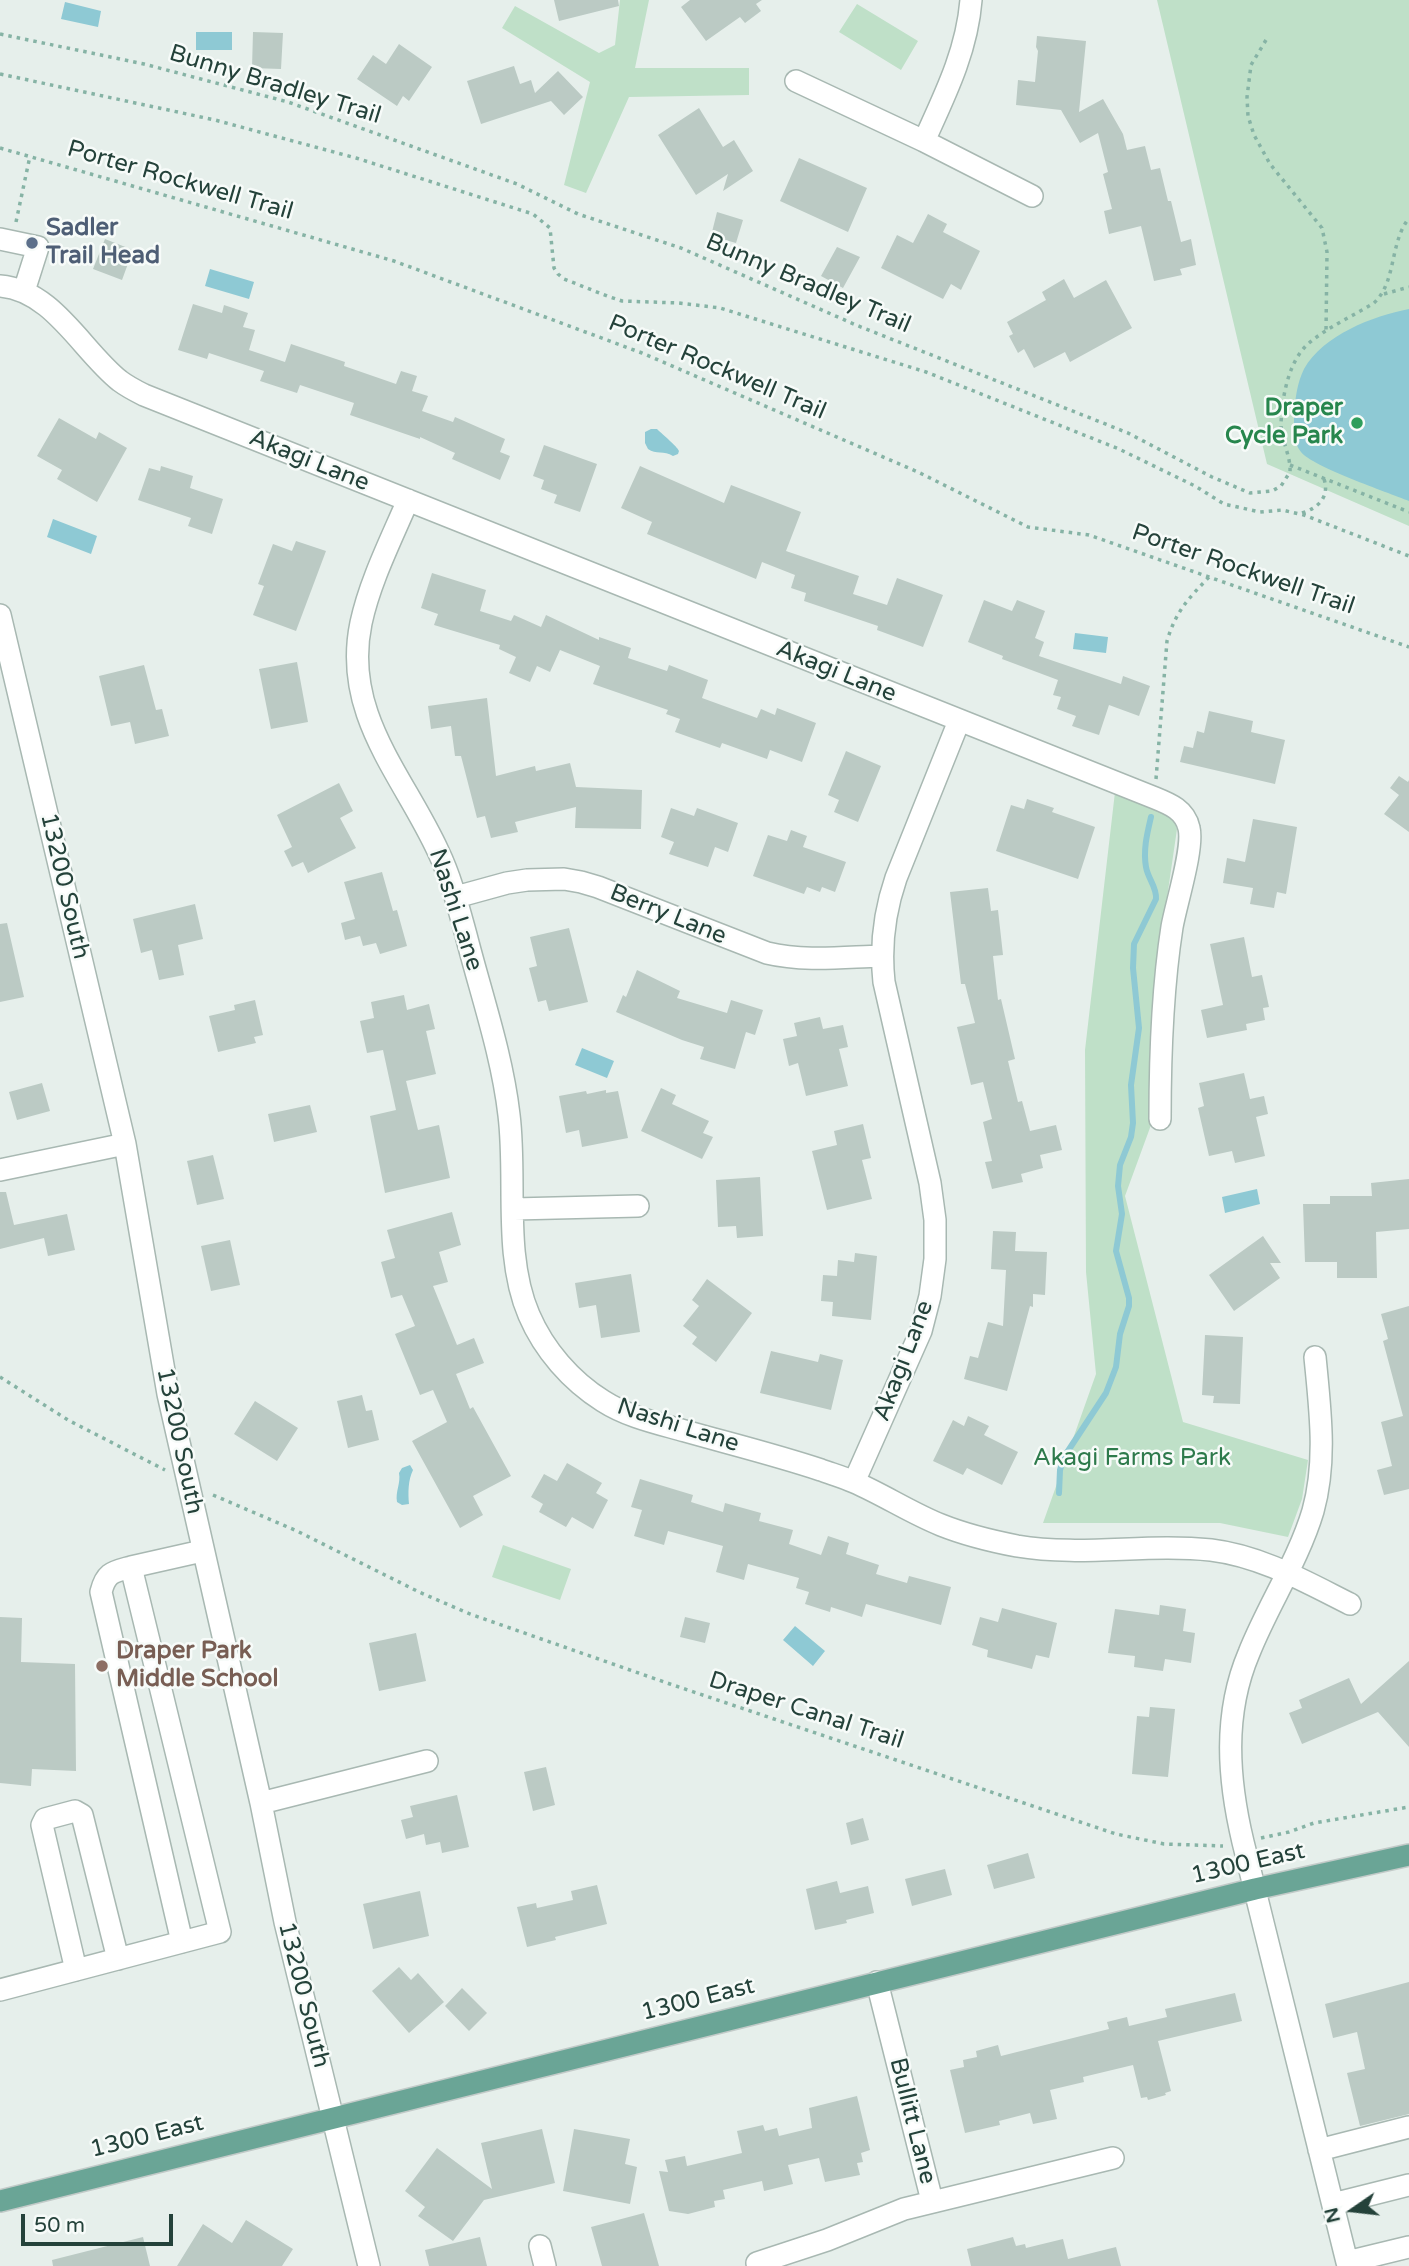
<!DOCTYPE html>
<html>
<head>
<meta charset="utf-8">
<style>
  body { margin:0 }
  #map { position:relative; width:1409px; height:2266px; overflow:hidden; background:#e6efeb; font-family:"Varela Round",sans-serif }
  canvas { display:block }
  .north { position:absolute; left:1318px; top:2175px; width:70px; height:70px; -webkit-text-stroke:5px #f7fbf9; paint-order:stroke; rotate:256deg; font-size:19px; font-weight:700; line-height:28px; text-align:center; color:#24423a }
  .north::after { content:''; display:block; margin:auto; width:24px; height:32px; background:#24423a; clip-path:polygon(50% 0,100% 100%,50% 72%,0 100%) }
  .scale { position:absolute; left:21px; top:2214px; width:152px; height:32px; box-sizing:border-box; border:4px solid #24423a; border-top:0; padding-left:9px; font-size:21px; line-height:24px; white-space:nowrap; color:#24423a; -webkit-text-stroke:5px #f7fbf9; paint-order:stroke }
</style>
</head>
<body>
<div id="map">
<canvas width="1409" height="2266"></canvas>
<div class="north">N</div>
<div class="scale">50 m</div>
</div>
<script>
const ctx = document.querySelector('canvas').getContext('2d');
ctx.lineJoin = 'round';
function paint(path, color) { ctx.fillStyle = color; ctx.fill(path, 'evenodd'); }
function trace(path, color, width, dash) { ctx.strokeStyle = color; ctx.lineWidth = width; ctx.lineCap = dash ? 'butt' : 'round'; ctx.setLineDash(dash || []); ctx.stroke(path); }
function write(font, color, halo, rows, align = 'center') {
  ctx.font = font + ' "Varela Round",sans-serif'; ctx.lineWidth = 5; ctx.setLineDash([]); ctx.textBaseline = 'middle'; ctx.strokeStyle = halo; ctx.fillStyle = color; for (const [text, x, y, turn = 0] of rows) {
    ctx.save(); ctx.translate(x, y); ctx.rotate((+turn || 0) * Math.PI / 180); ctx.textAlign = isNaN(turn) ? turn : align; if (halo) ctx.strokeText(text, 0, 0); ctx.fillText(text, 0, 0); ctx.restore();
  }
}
paint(new Path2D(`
  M620 0H649L635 68H749V95L629 97 586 193 564 185 590 82 502 28 515 6 599 53 615 45Z
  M1157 0H1409V526L1267 464Z
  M857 4 918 41 901 70 839 32Z
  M1115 792 1173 817 1177 829 1161 939 1151 1125 1125 1196 1183 1422 1308 1460 1302 1499 1288 1537 1220 1523H1043L1096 1374 1086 1272 1085 1050Z
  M503 1545 571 1569 560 1600 492 1577Z`), '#bfe0c8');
paint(new Path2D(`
  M65 2 101 11 98 27 61 19Z
  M196 32H232V50H196Z
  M210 269 254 282 249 299 205 286Z
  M1409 309V501C1387 492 1313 467 1301 452 1293 443 1294 428 1294 416 1295 400 1297 383 1304 369 1323 335 1373 316 1409 309Z
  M651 429H657C663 435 677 446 679 451L678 454 673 456C664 450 656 455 648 449L645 443V432Z
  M53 519 97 536 91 554 47 537Z
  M1075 633 1108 637 1106 653 1073 649Z
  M582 1048 614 1061 607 1078 575 1065Z
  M1257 1189 1260 1204 1225 1213 1222 1197Z
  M410 1465 413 1470C408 1480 408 1493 409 1504L402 1505 397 1502C395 1492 401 1483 399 1473L402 1468Z
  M795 1626 825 1651 813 1666 783 1640Z`), '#8ec9d4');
trace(new Path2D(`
  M1059 1493 1060 1470 1064 1457 1106 1393 1116 1367 1120 1334 1129 1306V1298L1116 1251 1122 1214 1118 1186 1120 1165 1131 1137 1133 1123 1131 1085 1139 1028 1133 968 1134 944 1156 899C1157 887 1148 879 1146 867 1143 850 1147 834 1151 817`), '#8ec9d4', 6);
paint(new Path2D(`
  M554 0H618L619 6 559 21Z
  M690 0H762L756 4 761 11 745 23 740 17 706 41 681 7Z
  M253 32 283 33 281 69 252 68Z
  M1037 36 1086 41 1079 112 1103 99 1123 134 1127 150 1145 146 1151 170 1160 168 1168 201H1171L1181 242 1191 239 1196 265 1180 269 1182 275 1154 281 1141 226 1109 234 1104 211 1112 209 1103 174 1108 172 1098 133 1080 143 1061 110 1016 105 1018 80 1035 82 1038 51 1036 47Z
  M399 44 432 67 409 101 403 96 397 106 357 79 373 55 386 64Z
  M514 66 520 84 531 80 535 93 558 71 583 97 564 115 551 101 481 124 467 81Z
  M699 108 723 147 734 140 753 171 723 191 728 174 696 195 658 135Z
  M799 158 867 188 848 232 780 201Z
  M717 212 743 220 736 243 711 236Z
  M928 214 947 224 943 232 980 251 961 290 951 284 943 299 881 268 897 235 913 243Z
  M105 239 133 250 122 280 93 269Z
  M837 247 860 257 843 288 821 276Z
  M1064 279 1074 298 1106 280 1132 328 1070 362 1065 352 1034 368 1024 349 1018 353 1009 336 1013 334 1007 322 1046 300 1042 292Z
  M193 304 222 313 224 305 248 313 243 327 255 330 249 350 285 362 291 344 345 362 344 366 396 384 401 371 417 376 412 391 428 396 422 411 453 422 455 417 505 439 500 452 510 456 500 480 452 459 455 453 420 437V439L350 415 354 403 300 385 297 393 260 381 264 371 209 353 207 359 178 350Z
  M59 418 96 439 99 432 127 448 97 502 57 479 62 470 37 456Z
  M544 445 597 464 580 512 554 503 557 495 541 489 544 480 533 476Z
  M161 466 193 476 190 488 223 499 212 534 188 526 191 518 138 500 149 468 160 471Z
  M640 466 724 503 731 485 801 512 786 551 859 576 853 594 887 605 897 578 943 595 923 647 877 630 878 626 804 601 806 593 791 588 795 575 762 562 756 579 647 534 652 522 621 508Z
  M296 541 326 551 296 631 253 615 264 586 258 584 273 544 292 551Z
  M432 573 486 590 480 611 511 621 514 615 541 627 546 615 599 640V637L631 648 628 658 667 671 669 665 708 680 702 698 757 718 761 709 775 715 777 708 816 723 802 762 770 750 767 759 722 743 720 748 675 732 680 719 666 714 668 710 593 684 600 666 560 650 550 672 537 666 530 682 509 673 516 657 499 649 500 645 434 625 438 614 421 608Z
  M984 600 1012 611 1017 600 1045 611 1035 638 1044 642 1039 656 1121 684 1123 676 1150 686 1139 716 1109 705 1099 735 1072 726 1076 716 1057 709 1061 697 1053 695 1058 680 1002 659 1003 656 968 642Z
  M297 662 308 722 271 729 259 669Z
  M144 665 156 710 162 709 169 736 135 744 130 722 111 726 99 676Z
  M487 698 496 776 535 766 536 771 570 763 576 787 642 790 641 829 575 828 576 807 515 822 518 832 491 838 485 816 477 818 461 756H455L451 726 431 729 428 706Z
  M1209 711 1253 721 1251 732 1285 740 1275 784 1180 762 1184 746 1193 748 1197 731 1204 733Z
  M846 751 881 766 858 822 834 812 839 800 828 795Z
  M1399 776 1408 782 1409 780V832L1384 814 1399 795 1390 788Z
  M339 783 353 811 340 818 356 848 308 873 303 862 292 867 284 851 292 847 277 815Z
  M1027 799 1054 808 1052 812 1095 827 1078 879 996 851 1011 805 1024 809Z
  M671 808 694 816 697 808 738 823 728 852 715 847 708 867 669 854 674 842 661 837Z
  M1253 819 1297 827 1286 894 1277 892 1274 908 1250 904 1253 888 1223 883 1227 858 1245 862Z
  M791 830 807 836 803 847 846 862 835 892 822 887 820 892 807 887 804 894 753 876 768 835 787 841Z
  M382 872 393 911 397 910 407 946 380 954 376 943 363 946 360 936 345 940 341 923 355 919 344 882Z
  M988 888 991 911 998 910 1003 955 993 956 998 1000 1001 999 1015 1059 1008 1061 1018 1102 1022 1101 1030 1131 1056 1125 1062 1150 1040 1155 1043 1168 1021 1174 1023 1182 992 1189 985 1162 992 1161 983 1122 992 1119 983 1082 971 1085 957 1027 975 1023 965 984H961L950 892Z
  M195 904 203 939 178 945 184 975 159 980 152 950 141 953 133 919Z
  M7 923 24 997 0 1002V924Z
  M569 928 588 1002 549 1011 546 1000 538 1002 529 968 537 966 530 937Z
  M1244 937 1252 977 1262 975 1269 1007 1263 1008 1265 1020 1246 1024 1247 1030 1207 1038 1201 1010 1223 1005 1210 944Z
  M637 970 680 991 677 998 727 1013 731 1000 763 1010 755 1035 746 1032 735 1069 700 1059 704 1047 682 1040 616 1012 623 995 626 997Z
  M404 995 407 1010 429 1004 435 1029 426 1031 436 1074 406 1081 418 1130 439 1125 450 1178 385 1193 370 1116 396 1110 383 1050 367 1053 360 1021 374 1018 371 1002Z
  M255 1000 263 1035 254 1037 256 1043 218 1052 209 1016 235 1010 234 1005Z
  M820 1017 823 1029 843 1025 848 1047 839 1049 848 1086 806 1096 798 1063 789 1066 783 1039 797 1036 794 1023Z
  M1244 1073 1250 1099 1264 1096 1268 1114 1256 1117 1265 1156 1235 1163 1232 1151 1209 1156 1198 1108 1204 1106 1199 1083Z
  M42 1083 50 1111 17 1120 9 1092Z
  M661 1088 676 1095 672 1104 709 1121 703 1133 713 1137 702 1159 641 1131Z
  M606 1090V1093L618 1091 628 1138 582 1147 579 1130 566 1133 559 1096 586 1091 587 1094Z
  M310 1105 317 1132 274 1142 268 1114Z
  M863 1124 871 1158 862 1160 872 1199 827 1210 812 1151 837 1145 834 1131Z
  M213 1155 224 1199 197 1205 187 1161Z
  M760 1177 763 1236 737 1238 736 1226 718 1227 716 1180Z
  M1409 1179V1229L1376 1232 1377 1278H1337V1262H1305L1303 1204H1330V1196H1372L1371 1183Z
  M0 1192H6L14 1225 67 1214 75 1250 48 1256 44 1238 0 1249Z
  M452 1212 461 1245 439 1252 448 1282 433 1286 457 1345 474 1338 484 1363 456 1374 470 1409 473 1407 511 1476 473 1496 483 1515 460 1528 412 1441 447 1422 433 1390 420 1395 395 1334 415 1326 402 1295 391 1298 381 1262 395 1258 387 1230Z
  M993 1231 1016 1232 1015 1251 1047 1252 1045 1295 1033 1294V1307L1030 1306 1007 1391 964 1379 970 1356 978 1358 988 1322 1003 1326 1006 1270 991 1269Z
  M1263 1236 1281 1263H1270L1280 1278 1234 1311 1209 1275Z
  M230 1240 240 1285 211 1291 201 1246Z
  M855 1253 877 1256 871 1320 832 1316 833 1302 821 1301 823 1275 837 1276 838 1260 854 1262Z
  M631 1274 640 1332 601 1338 596 1305 579 1308 575 1283Z
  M707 1279 752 1313 716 1362 692 1344 697 1337 683 1326 699 1306 692 1300Z
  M1409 1306V1489L1384 1495 1377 1470 1392 1466 1381 1422 1403 1416 1383 1341 1388 1339 1381 1314Z
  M1205 1335 1243 1337 1240 1404 1213 1403 1214 1396 1202 1395Z
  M771 1351 818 1362 820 1354 843 1360 831 1410 760 1393Z
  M362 1395 366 1411 372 1410 379 1440 348 1448 337 1401Z
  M255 1401 298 1428 277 1461 234 1434Z
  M968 1416 989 1426 984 1435 1018 1452 1002 1485 967 1468 963 1475 933 1461 953 1420 964 1426Z
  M567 1463 602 1483 596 1493 608 1500 593 1529 572 1517 566 1527 539 1512 543 1504 531 1497 544 1474 557 1481Z
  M640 1479 693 1495 691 1502 723 1512 725 1503 761 1513 759 1521 793 1530 789 1544 821 1555 828 1536 849 1543 846 1554 879 1565 876 1574 907 1583 909 1576 951 1587 941 1625 866 1604 862 1617 831 1607 830 1612 805 1604 809 1592 796 1588 799 1578 748 1564 744 1580 716 1572 723 1546 668 1531 664 1545 634 1536 642 1510 631 1507Z
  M1160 1605 1186 1609 1183 1631 1195 1633 1191 1663 1165 1659 1163 1671 1134 1667 1135 1656 1108 1653 1115 1609 1159 1615Z
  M1002 1608 1057 1623 1049 1658 1036 1655 1032 1669 987 1657 988 1650 972 1645 980 1617 998 1622Z
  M0 1617 22 1618 21 1662 75 1664 76 1771 32 1769 31 1786 0 1783Z
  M685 1617 710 1623 705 1643 680 1637Z
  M416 1633 426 1681 379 1691 369 1643Z
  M1409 1661V1747L1378 1712 1302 1744 1289 1713 1302 1708 1299 1700 1349 1678 1361 1704Z
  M1150 1707 1175 1709 1168 1777 1132 1774 1137 1716 1149 1717Z
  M546 1767 555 1805 533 1811 524 1772Z
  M457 1795 469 1847 442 1853 440 1842 426 1845 424 1834 406 1839 401 1820 413 1817 410 1806Z
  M863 1818 869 1840 851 1845 846 1823Z
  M1028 1853 1035 1878 994 1889 987 1865Z
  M945 1869 952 1895 912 1906 905 1879Z
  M837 1881 840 1893 868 1886 874 1913 846 1920 847 1923 815 1930 806 1889Z
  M597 1885 607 1924 555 1937 556 1940 527 1947 517 1907 536 1903 537 1908 573 1900 571 1891Z
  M420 1891 429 1936 373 1949 363 1904Z
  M399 1967 411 1980 418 1973 444 2002 409 2033 372 1991Z
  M1409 1982V2114L1360 2126 1347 2073 1365 2069 1357 2032 1333 2038 1325 2004Z
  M462 1988 487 2013 469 2031 445 2006Z
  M1235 1993 1242 2021 1158 2041 1171 2091 1165 2093 1166 2095 1148 2100 1147 2097 1141 2098 1133 2065 1083 2077 1084 2082 1050 2090 1057 2119 1033 2124 1030 2113 999 2121 1000 2125 965 2133 950 2070 964 2067 963 2060 977 2057 976 2051 998 2045 1001 2056 1109 2029 1107 2022 1127 2017 1129 2026 1167 2017 1165 2009Z
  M857 2096 870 2150 861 2153 863 2162 857 2163 860 2175 825 2182 819 2158 788 2165 793 2184 764 2191 762 2181 723 2190 725 2199 714 2201 715 2207 688 2214 669 2211 659 2171 668 2172 665 2160 685 2156 687 2166 742 2153 737 2131 763 2125 765 2131 777 2128 779 2136 812 2128 809 2108Z
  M542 2129 555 2183 484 2200 453 2241 418 2216 425 2207 405 2191 437 2148 492 2189 481 2143Z
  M574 2129 630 2139 625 2164 637 2167 630 2204 563 2191Z
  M644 2213 659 2266H602L591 2227Z
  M246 2220 293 2249 282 2266H177L203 2224 232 2243Z
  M143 2237 150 2266H53L52 2260Z
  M480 2237 487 2266H429L425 2250Z
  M1013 2237 1016 2246 1025 2244 1026 2248 1063 2239 1068 2259 1116 2247 1121 2266H971L967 2249Z`), '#bbcac4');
const minor = new Path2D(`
  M796 81 924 141 1032 196
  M924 141C945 95 967 51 971 0
  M0 239 38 247 24 291
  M0 286C53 290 82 351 120 381 128 387 136 391 144 395L1155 798C1170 804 1185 810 1189 828 1194 848 1176 904 1172 927 1162 991 1160 1055 1160 1119
  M408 500C391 540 370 581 361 623 342 714 403 775 438 851 451 878 458 906 466 935 481 994 502 1054 509 1115 517 1179 503 1255 529 1315 544 1350 571 1381 603 1401 628 1417 657 1423 685 1431 731 1444 776 1455 821 1470 832 1474 843 1477 854 1482 884 1495 911 1513 941 1525 966 1535 991 1541 1017 1546 1082 1557 1146 1543 1211 1550 1261 1556 1306 1582 1350 1604
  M0 615 125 1144 168 1394 261 1803 285 1922 369 2266
  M456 897 507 883 527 880 564 879 581 882 598 887 767 953C805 962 844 957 881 956
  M0 1170 125 1144
  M514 1209 638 1206
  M1315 1357C1320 1409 1327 1461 1313 1511 1298 1561 1268 1605 1249 1653 1223 1714 1228 1779 1243 1842L1347 2262 1409 2247
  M854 1482 921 1331 930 1296 935 1259V1220L930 1183 884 982C880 945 884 913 896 878L959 721
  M131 1567 202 1551
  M261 1803 427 1761
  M76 1970 42 1825 45 1819 75 1811 82 1815 118 1959
  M877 1982 932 2201
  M0 1990 220 1932 131 1567C113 1572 106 1572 101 1592L182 1942
  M1319 2150 1409 2127
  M1333 2204 1409 2185
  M540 2246 545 2266
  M757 2263 827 2240 904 2209 1113 2158`);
const major = new Path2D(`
  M0 2201 1255 1889 1409 1855`);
trace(minor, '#a8b8b2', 24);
trace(major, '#c2cac8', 24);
trace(new Path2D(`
  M0 34 144 64 288 102 517 184 578 214 681 248 856 325 1128 433 1212 477 1250 493 1272 491 1281 486 1290 472C1291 456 1281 440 1281 424 1282 398 1288 361 1309 343 1328 327 1353 316 1374 303 1397 281 1389 244 1409 218
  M1266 40 1251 65 1247 97 1248 116 1254 135 1270 164 1322 228 1327 252 1326 332
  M0 74 215 120 356 158 533 214 550 228 554 268 558 274 564 279 607 296 622 301 679 303 720 308 926 372 1119 449 1195 486 1224 504 1260 512 1282 510 1304 515 1409 556
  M0 148 394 261 642 353 918 472 1028 527 1089 535 1409 647
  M16 222 30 156
  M1384 294 1409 287
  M1290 465 1409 512
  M1302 513C1318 508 1330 497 1324 479
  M1156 779 1167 641C1176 611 1188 599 1209 577
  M0 1377 68 1420 165 1470
  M213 1495 297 1531 419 1592 470 1614 670 1684 1116 1834 1164 1844 1223 1846
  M1261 1838 1289 1832 1314 1823 1409 1807`), '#86b3a5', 3.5, [3.5, 5]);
trace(minor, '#fff', 21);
trace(major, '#6aa596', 21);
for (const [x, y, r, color] of [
  [32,243,7,"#5c6f8a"],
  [1357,423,7,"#2e9e5b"],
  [102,1666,7,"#8d6e63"]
]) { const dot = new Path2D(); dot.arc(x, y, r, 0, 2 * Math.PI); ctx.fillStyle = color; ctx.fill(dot); trace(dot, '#f7fbf9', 2.5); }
write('24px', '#24423a', '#f7fbf9', [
  ["Bunny Bradley Trail",275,85,17],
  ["Porter Rockwell Trail",180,181,16],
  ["Bunny Bradley Trail",808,284,23],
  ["Porter Rockwell Trail",717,368,23],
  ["Akagi Lane",309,461,22],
  ["Porter Rockwell Trail",1243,570,19],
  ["Akagi Lane",836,672,22],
  ["13200 South",64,886,77],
  ["Nashi Lane",455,910,72],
  ["Berry Lane",668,915,22],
  ["Akagi Lane",904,1361,-69],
  ["Nashi Lane",678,1426,18],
  ["13200 South",179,1441,78],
  ["Draper Canal Trail",806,1711,18],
  ["1300 East",1248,1864,-13],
  ["13200 South",303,1995,76],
  ["1300 East",698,2000,-14],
  ["Bullitt Lane",912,2121,76],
  ["1300 East",147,2137,-14]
]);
write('bold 24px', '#4e5e75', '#f7fbf9', [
  ["Sadler",46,229],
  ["Trail Head",46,257]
], 'left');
write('bold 24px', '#27864d', '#f7fbf9', [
  ["Draper",1343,409],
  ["Cycle Park",1343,437]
], 'right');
write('24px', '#2d7a4b', '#f7fbf9', [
  ["Akagi Farms Park",1132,1459]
]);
write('bold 24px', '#785e54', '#f7fbf9', [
  ["Draper Park",116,1652],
  ["Middle School",116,1680]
], 'left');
</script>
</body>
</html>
